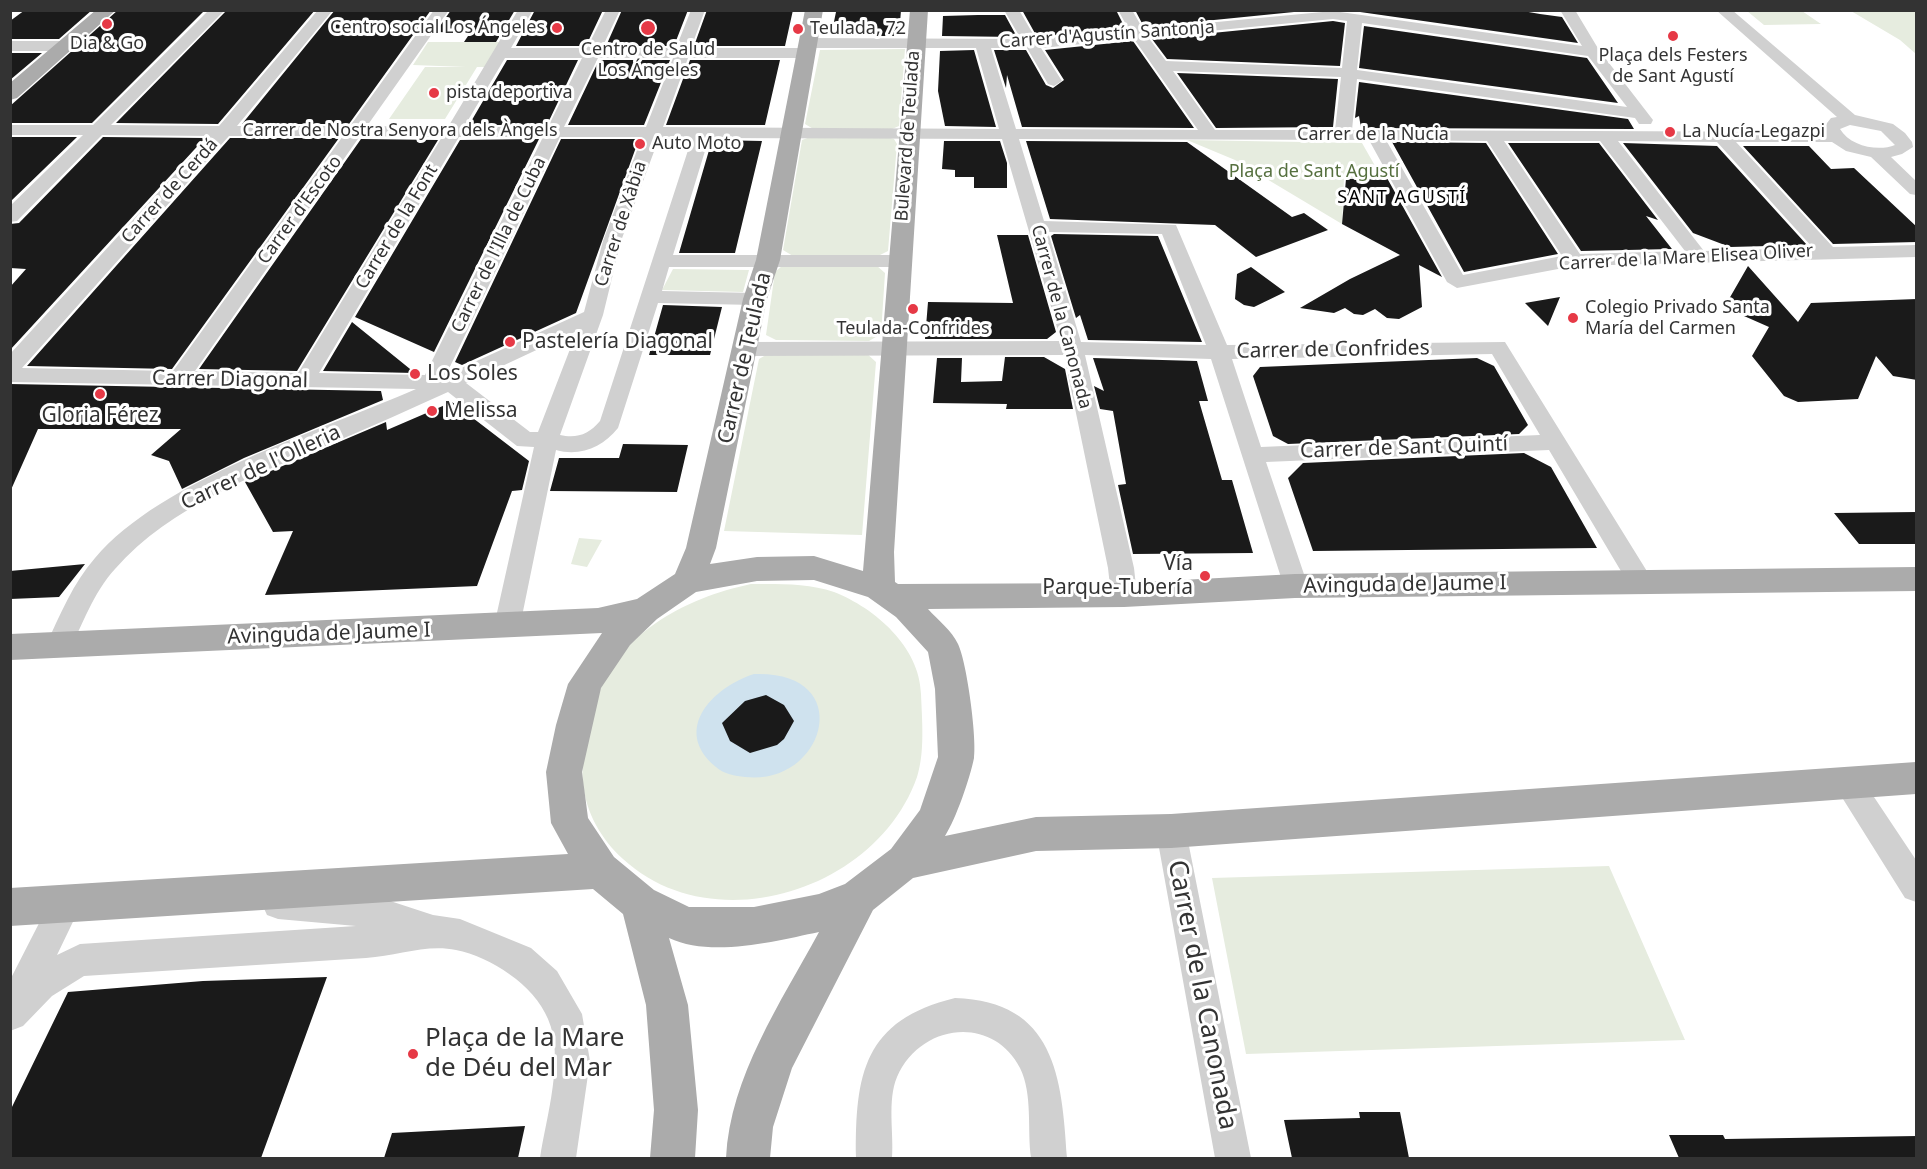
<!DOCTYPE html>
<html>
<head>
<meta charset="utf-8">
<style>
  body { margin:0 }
  #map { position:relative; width:1927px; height:1169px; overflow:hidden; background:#fff; font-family:"Noto Sans",sans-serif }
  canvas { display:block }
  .frame { position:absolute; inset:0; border:12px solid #333; pointer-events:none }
</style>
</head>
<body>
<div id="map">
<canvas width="1927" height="1169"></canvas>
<div class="frame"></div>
</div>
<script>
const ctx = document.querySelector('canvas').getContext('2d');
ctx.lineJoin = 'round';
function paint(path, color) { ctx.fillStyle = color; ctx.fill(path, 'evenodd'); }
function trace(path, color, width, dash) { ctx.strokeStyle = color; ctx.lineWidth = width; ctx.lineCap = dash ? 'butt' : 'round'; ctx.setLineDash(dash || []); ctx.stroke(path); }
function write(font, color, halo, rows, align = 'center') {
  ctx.font = font + ' "Noto Sans",sans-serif'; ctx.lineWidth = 6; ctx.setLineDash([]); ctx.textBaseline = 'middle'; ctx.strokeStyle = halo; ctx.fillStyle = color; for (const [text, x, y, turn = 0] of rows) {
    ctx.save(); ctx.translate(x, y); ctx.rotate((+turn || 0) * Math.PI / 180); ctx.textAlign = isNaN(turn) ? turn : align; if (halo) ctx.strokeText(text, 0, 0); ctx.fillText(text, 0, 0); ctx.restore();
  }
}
paint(new Path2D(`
  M1747 11H1802L1821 24 1764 25Z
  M1851 11H1916V54L1900 40Z
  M428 42H503L488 67H477L445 119H389L425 67H466L413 65Z
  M905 49 899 126 892 129 815 130 805 124 820 50Z
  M813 136 886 137 894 139 897 144 888 251 878 256H793L783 250 802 140Z
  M1187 140 1362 143 1382 178H1344L1342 224 1235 160Z
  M876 265 885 273 881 334 869 341 776 340 766 335 775 272 782 266Z
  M673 269 749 270 743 292 662 290Z
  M771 352H865L876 362 862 535 724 531 759 359Z
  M579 538 602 540 587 567 571 564Z
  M751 584C778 584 808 583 834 592 875 608 920 647 921 694 922 720 925 752 917 777 877 891 713 942 623 859 601 839 586 813 583 783 580 757 589 730 595 706 613 635 685 598 751 584Z
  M1609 866 1685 1040 1246 1054 1212 878Z`), '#e6ecdf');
paint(new Path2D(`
  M754 674C858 670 826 786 745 777 735 776 724 774 716 767 671 730 713 687 754 674Z`), '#cfe2ee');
paint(new Path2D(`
  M25 10H92L59 39H10V21Z
  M118 10H205L92 123H10V106Z
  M227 10H315L218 124 116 123Z
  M335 10H431L349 124H242Z
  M451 10H515L496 42H464L470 33 436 32Z
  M535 10H603L586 46H516Z
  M622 10H688L674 46H606Z
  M707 10H793L785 46H694Z
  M855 10H901L899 36H831L836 12Z
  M1022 10H1116L1125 28 1037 37Z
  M1135 10H1314L1144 27Z
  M1346 10H1517L1540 14 1562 17 1578 43Z
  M978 15H1005L1017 37 942 36 943 16Z
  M1333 21 1345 23 1340 66 1167 59 1152 39Z
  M1364 26 1587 58 1618 103 1359 68Z
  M1133 41 1194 128 1022 127 1007 75 1006 88 994 50H1026L1046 85 1053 88 1064 80 1045 50Z
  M974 50 996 127 945 126 938 91 940 51Z
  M10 53H42L10 80Z
  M507 60H578L547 125H469Z
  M599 60H670L644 125H568Z
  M690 60H780L765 125H666Z
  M1177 73 1338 79 1333 127 1216 128Z
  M1359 82 1628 119 1634 129 1361 128 1359 116 1355 118Z
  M10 137H77L10 202Z
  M103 137 205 138 10 350V287L26 269 10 268V224L19 223Z
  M230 138H339L172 369 27 366Z
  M361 139 438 140 297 371 199 369Z
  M539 139 434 352 355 317 460 140Z
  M561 139H639L576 313 462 365 455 362Z
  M712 140 762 141 735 253H679Z
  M944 141H1000L1007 163V188H974V177H955V170L942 169Z
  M1026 141 1187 142 1292 217 1304 213 1328 230 1256 257 1215 225 1050 219Z
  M1392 142 1486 143 1558 254 1464 272Z
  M1508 143H1599L1658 220 1646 216 1672 249 1581 251Z
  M1623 143 1717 146 1807 245 1730 247 1693 233Z
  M1743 146H1809L1831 169 1854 168 1917 227V242L1833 244Z
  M1387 178 1442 277 1419 265 1422 307 1399 319 1387 318 1375 309 1363 315 1354 314 1345 308 1334 313 1300 308 1350 279 1400 255 1342 224 1346 179Z
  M1054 234 1158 236 1202 342 1088 340 1080 315 1076 318 1051 236Z
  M997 235H1028L1056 332 1047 339H925L928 302 1013 303Z
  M1748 266 1798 322 1811 303 1917 299V380L1893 376 1876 356 1858 399 1798 402 1784 396 1752 356 1769 327 1744 316 1729 299Z
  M1251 267 1285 292 1254 307 1244 305 1235 299 1237 274Z
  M1560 297 1548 326 1525 303Z
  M663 305 722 307 710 355H649Z
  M352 322 415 373 323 371Z
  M1005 357H1044L1065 369 1073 409H1006L1007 404 933 403 937 358H962L961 382 1002 381Z
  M1093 358 1197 361 1208 401H1199L1222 480H1232L1253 553 1133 554 1118 485 1126 484 1113 411 1100 409 1094 386 1104 391Z
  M1477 358 1494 366 1528 425 1519 434 1288 444 1273 436 1253 376 1260 367Z
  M10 384 381 391 383 400 244 458 182 489 169 461 151 455 181 429H38L10 492Z
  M452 402 529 461 522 490 512 491 477 586 265 595 293 531 273 532 245 482 386 422 387 430Z
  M623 444 688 445 677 492 550 491 559 458H619Z
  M1524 453 1551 467 1597 548 1313 551 1288 478 1303 463Z
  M1917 512V544H1859L1834 513Z
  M85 564 59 597 10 599V571Z
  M766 695 784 705 794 721 784 739 777 745 750 753 730 741 722 723 745 701Z
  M327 977 261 1158H10V1111L68 992 203 981Z
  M1359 1112H1400L1409 1158H1292L1284 1120 1360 1118Z
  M525 1126 518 1158H384L392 1133Z
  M1669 1135H1723L1725 1139 1917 1136V1158H1679Z`), '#1a1a1a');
paint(new Path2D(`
  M209 10H225L111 125 219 126 318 10H333L237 126H350L434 10H449L367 126 448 127 518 10H533L511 48H587L606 10H620L602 48H676L691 10H705L691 48H805L813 53 805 58H688L663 127 999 129 976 48H807L799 43 807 38 1021 39 1004 10H1019L1036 39 1129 30 1118 10H1132L1143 29 1333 11 1582 46 1560 10H1575L1599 50 1653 120 1651 124H1639L1635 118 1357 79 1352 130 1825 132 1823 128 1831 118 1837 117 1716 10H1732L1855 115 1893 124 1905 133 1912 142 1913 147 1902 154 1891 157 1916 181V195L1910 194 1871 157 1846 151 1832 142H1736L1833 247 1916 245V257L1574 266 1457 288 1447 282 1369 140 1019 139 1044 221 1176 225 1227 345 1505 342 1653 581 1649 588 1640 591 1631 588 1549 450 1266 462 1308 586 1304 593 1295 596 1286 593 1211 359 1085 355 1134 568 1137 595 1133 602 1124 605 1115 602 1111 595 1108 568 1064 355 746 356 739 354 736 349 739 344 746 342 1061 341 1002 139 709 138 673 255H898L908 261 898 267H669L662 291 755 293 762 295 765 299 762 303 755 305 658 303 618 428C603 447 580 457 556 450L520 626 516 633 507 637 498 633 494 626 534 447 517 446 448 392C410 409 373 426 335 442 258 474 171 505 115 569 93 593 83 624 68 653L59 656 50 653 46 645C60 615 73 583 95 558 162 479 320 431 416 389L10 382V354L210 136 102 135 17 221 10 222V206L83 135H10V125H93ZM1333 19 1347 21 1342 68 1166 61 1148 37ZM1362 23 1588 56 1627 107 1357 70ZM1134 39 1198 130 1016 129 991 48H1027L1048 84 1054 86 1062 81 1041 48ZM505 58H582L548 127H464ZM598 58H673L646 127H564ZM1173 71 1341 77 1335 130H1215ZM1850 125 1881 131 1895 145C1878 152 1850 146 1840 129ZM229 136H343L173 371 22 368ZM360 136 442 137 298 373 195 371ZM459 137H543L425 375 319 373ZM560 137H642L603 241 584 312 446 375ZM659 138H692L600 421C589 434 577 439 560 435L603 315 621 241ZM1386 140 1487 141 1562 256 1463 275ZM1504 141H1600L1685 251 1580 254ZM1618 141 1717 142 1813 248 1704 251ZM1048 232 1162 234 1206 345 1081 342ZM577 331 538 432H530L466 383ZM1492 354 1540 435 1261 447 1232 359Z
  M10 41H65L73 46 65 51H10Z
  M1848 769 1858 773 1916 860V902L1905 898 1838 791 1833 782 1838 773Z
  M1171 817 1182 821 1186 831 1251 1158H1215L1156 831 1160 821Z
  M66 888 77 892 82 903 57 955 80 944 356 926 278 919 267 915 262 904 267 893 278 889 381 898 433 915 460 919 531 948 557 971 582 1014 590 1061 576 1158H540C546 1118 565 1057 548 1019 534 985 491 957 456 950 426 944 397 956 366 958 272 964 178 970 84 976L52 996 23 1026 10 1031V980L55 892Z
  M955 998C1055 1001 1062 1077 1067 1158H1031C1027 1131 1033 1094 1020 1068 992 1014 920 1024 897 1077 887 1101 894 1133 892 1158H856C855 1074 864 1020 955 998Z`), '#d0d0d0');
paint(new Path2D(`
  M96 10H116L17 98 10 100V83Z
  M805 10H823L780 260 767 299 716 548 710 564 757 557 814 556 863 571 910 10H928L894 552 895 582 898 584 1124 583 1295 574 1916 567V591L1295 598 1124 607 928 609C938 620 952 631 958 644 967 663 977 738 974 758 970 778 956 819 945 836L1036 817 1171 814 1916 762V794L1171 848 1036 851 913 878 873 910 792 1068 773 1127 770 1158H726C730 1077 781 1002 819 932 776 941 711 958 669 938L688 1005 698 1110 695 1158H650L654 1110 646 1005 623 914 593 889 10 926V888L568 854 551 823 546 772 556 725 568 684 602 633 10 660V634L598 608 637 599 675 574 686 548 743 299 756 260ZM814 580 868 597 896 617 928 652 935 689 938 757 920 810 891 849 845 884 819 894 754 907H689L654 890 614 857 588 818 582 772 601 688 630 645 657 619 696 592 757 581Z`), '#ababab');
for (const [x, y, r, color] of [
  [107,24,6,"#e63946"],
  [557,28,6,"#e63946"],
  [648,28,8,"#e63946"],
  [798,29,6,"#e63946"],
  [1673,36,6,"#e63946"],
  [434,93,6,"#e63946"],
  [1670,132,6,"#e63946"],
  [640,144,6,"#e63946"],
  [913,309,6,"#e63946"],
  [1573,318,6,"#e63946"],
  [510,342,6,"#e63946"],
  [415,374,6,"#e63946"],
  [100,394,6,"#e63946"],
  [432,411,6,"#e63946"],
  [1205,576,6,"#e63946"],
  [413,1054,6,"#e63946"]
]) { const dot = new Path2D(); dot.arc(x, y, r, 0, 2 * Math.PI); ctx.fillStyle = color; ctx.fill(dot); trace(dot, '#fff', 2); }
write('18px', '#333', '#fff', [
  ["Centro social Los Ángeles",545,28,"right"],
  ["Teulada, 72",810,29],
  ["Dia & Go",107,44,"center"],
  ["Centro de Salud",648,50,"center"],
  ["Los Ángeles",648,71,"center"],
  ["Plaça dels Festers",1673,56,"center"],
  ["de Sant Agustí",1673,77,"center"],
  ["pista deportiva",446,93],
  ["La Nucía-Legazpi",1682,132],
  ["Auto Moto",652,144],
  ["Colegio Privado Santa",1585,308],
  ["María del Carmen",1585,329],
  ["Teulada-Confrides",913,329,"center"]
], 'left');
write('18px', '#333', '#fff', [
  ["Carrer d'Agustín Santonja",1107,35,-4],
  ["Carrer de Nostra Senyora dels Àngels",400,131],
  ["Carrer de la Nucia",1373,135],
  ["Bulevard de Teulada",908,136,-86],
  ["Carrer de Cerdá",170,191,-48],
  ["Carrer d'Escoto",300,210,-54],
  ["Carrer de Xàbia",621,224,-72],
  ["Carrer de la Font",397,227,-59],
  ["Carrer de l'Illa de Cuba",499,245,-64],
  ["Carrer de la Mare Elisea Oliver",1686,258,-3],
  ["Carrer de la Canonada",1061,317,75]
]);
write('18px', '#56703f', '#fff', [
  ["Plaça de Sant Agustí",1314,172]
]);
ctx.letterSpacing = '1.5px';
write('18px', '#000', '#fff', [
  ["SANT AGUSTÍ",1402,198]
]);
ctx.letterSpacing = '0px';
write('21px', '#333', '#fff', [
  ["Pastelería Diagonal",522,342],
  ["Los Soles",427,374],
  ["Melissa",444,411],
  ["Gloria Férez",100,416,"center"],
  ["Vía",1193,564,"right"],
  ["Parque-Tubería",1193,588,"right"]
], 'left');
write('21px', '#333', '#fff', [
  ["Carrer de Confrides",1333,350,-1],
  ["Carrer de Teulada",745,358,-77],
  ["Carrer Diagonal",230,380,1],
  ["Carrer de Sant Quintí",1404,448,-2],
  ["Carrer de l'Olleria",261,468,-25],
  ["Avinguda de Jaume I",1405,585,-1],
  ["Avinguda de Jaume I",329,634,-2]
]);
write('26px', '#333', '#fff', [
  ["Carrer de la Canonada",1202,995,79]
]);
write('26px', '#333', '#fff', [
  ["Plaça de la Mare",425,1039],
  ["de Déu del Mar",425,1069]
], 'left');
</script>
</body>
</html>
